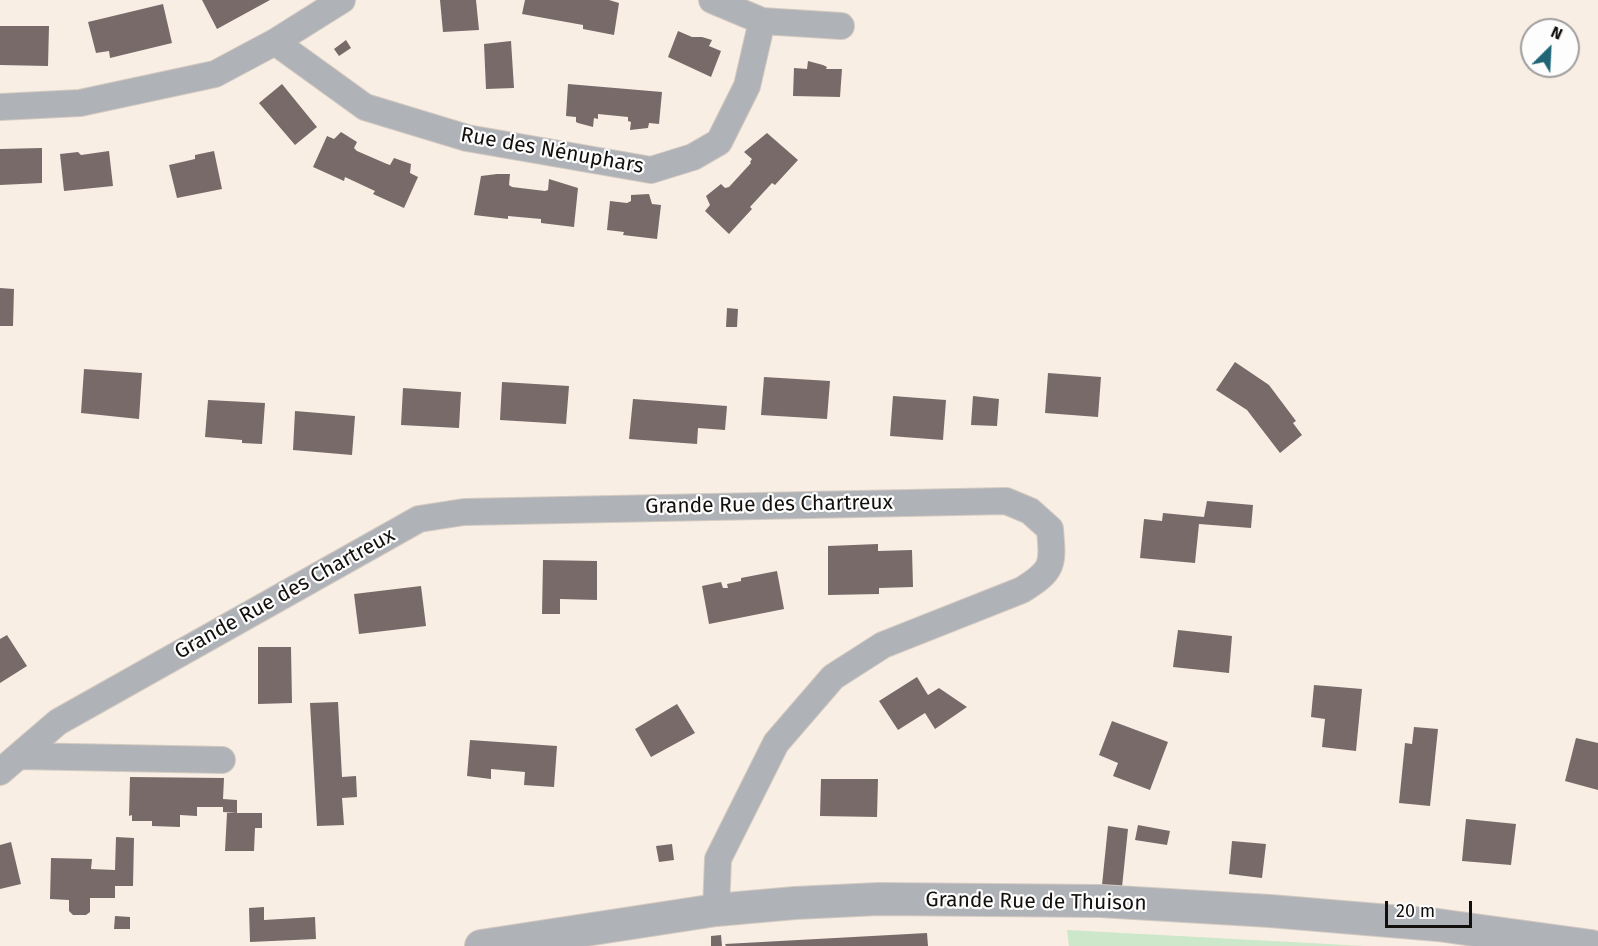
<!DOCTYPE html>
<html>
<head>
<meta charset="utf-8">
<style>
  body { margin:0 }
  #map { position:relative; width:1598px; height:946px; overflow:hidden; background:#f9eee4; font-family:"Fira Sans",sans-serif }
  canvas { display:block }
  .north { position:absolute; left:1520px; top:18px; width:60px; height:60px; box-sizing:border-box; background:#fdfdfd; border:2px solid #9f9e9d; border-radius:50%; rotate:24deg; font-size:16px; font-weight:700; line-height:24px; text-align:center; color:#120f0c }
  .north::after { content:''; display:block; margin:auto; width:21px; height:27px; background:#206576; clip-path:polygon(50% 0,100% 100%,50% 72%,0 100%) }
  .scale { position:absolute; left:1385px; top:901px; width:87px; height:27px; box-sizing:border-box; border:3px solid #120f0c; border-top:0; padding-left:8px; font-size:18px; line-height:21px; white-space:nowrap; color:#120f0c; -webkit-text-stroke:4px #fdfdfd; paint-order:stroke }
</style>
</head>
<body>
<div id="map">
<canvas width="1598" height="946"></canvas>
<div class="north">N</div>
<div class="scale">20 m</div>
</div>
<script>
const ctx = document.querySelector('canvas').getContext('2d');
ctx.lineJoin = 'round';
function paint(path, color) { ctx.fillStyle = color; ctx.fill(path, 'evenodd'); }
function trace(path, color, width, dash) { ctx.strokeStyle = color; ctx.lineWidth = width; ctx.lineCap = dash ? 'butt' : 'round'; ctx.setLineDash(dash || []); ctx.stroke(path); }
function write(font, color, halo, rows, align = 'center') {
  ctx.font = font + ' "Fira Sans",sans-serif'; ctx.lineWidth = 4.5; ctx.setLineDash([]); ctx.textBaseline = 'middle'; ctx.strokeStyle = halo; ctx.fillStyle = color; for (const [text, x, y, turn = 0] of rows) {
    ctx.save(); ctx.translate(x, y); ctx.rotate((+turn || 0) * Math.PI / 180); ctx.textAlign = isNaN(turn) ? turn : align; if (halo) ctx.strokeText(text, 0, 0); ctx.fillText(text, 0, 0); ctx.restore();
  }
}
paint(new Path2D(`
  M1067 930 1365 946H1069Z`), '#cce7c9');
paint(new Path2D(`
  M202 0H270L217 29Z
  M440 0H476L479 30 443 32Z
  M525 0H609L619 3 614 35 583 29V25L522 14Z
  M163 4 172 43 110 58 109 51 96 53 88 22Z
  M0 26H49L48 66 0 65Z
  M678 31 692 37H702L712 40 709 46 721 51 711 77 668 57Z
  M346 40 351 48 339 56 334 49Z
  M511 41 514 88 486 89 484 44Z
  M808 61 823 65 827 67 826 69H842L840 97 793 96 794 68 807 69Z
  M282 84 317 127 295 145 259 103Z
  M568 84 662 92 659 124 649 123 648 128 630 130 631 122 628 121V117L598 114V119L594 118 593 127 578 123 576 122V117L566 116Z
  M341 132 357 142 354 148 357 151 387 164 390 165 394 158 411 164 410 173 418 177 404 208 373 194 375 191 345 177 344 181 313 167 327 136 334 139Z
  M767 133 798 160 775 185 772 183 750 207 752 209 729 234 705 211 710 205 706 196 721 184 725 188 729 187 751 163 750 162 752 159 744 152Z
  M42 148V183L0 185V149Z
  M109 151 113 186 64 191 60 154 78 152 81 155Z
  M214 151 222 189 177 198 169 165 195 159V155Z
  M497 174H510L509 185 512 187 545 191 548 190 549 179 578 188 574 227 541 223V219L508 216V219L474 215 481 176Z
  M649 194 652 204 661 205 657 239 623 235 624 232 607 230 610 201 627 203 631 201V195Z
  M0 288 14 289 13 326H0Z
  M727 308 738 309 737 327H726Z
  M1235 362 1269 385 1296 421 1293 423 1302 435 1280 453 1247 410 1216 390Z
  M84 369 142 373 139 419 81 413Z
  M1048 373 1101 377 1098 417 1045 413Z
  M764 377 830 381 827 419 761 415Z
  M502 382 569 386 566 424 500 420Z
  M403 388 461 392 459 428 401 425Z
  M893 396 946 400 943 440 890 436Z
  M973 396 999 399 997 426 971 425Z
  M633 399 727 406 725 430 698 428 697 444 629 439Z
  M208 400 265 403 262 444 242 443V440L205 437Z
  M295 411 355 416 352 455 293 450Z
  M1207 501 1253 505 1251 528 1199 524 1195 563 1140 558 1144 519 1162 521 1163 513 1204 517Z
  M878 544V551L912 550 913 587 879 588V594L828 595V546Z
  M543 560 597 561V600L560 599V614H542Z
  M777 571 784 609 709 624 702 586 721 582 723 588H728L727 584 741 581V578Z
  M421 586 426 626 359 634 354 594Z
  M1178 630 1232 636 1229 673 1173 667Z
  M7 635 27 666 0 683V639Z
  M258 647H291L292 703 258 704Z
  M917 677 928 695 939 688 967 707 935 729 925 713 898 730 879 701Z
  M1314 685 1362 689 1356 751 1322 747 1325 719 1311 717Z
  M338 702 342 777 356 776 357 797 342 798 344 825 317 826 310 703Z
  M677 704 695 733 651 757 635 729Z
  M1112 721 1168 742 1150 790 1113 776 1118 763 1099 755Z
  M1414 727 1438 729 1430 806 1399 803 1405 743 1412 744Z
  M1576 738 1598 743V790L1565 781Z
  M470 740 557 746 554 787 524 785 525 772 491 769V779L467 776Z
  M130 777 224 778 223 799 237 800V813L223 812V807H197V816L180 815V827L152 826V821H132V815L129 816Z
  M821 779H878L877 817 820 816Z
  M227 813H262V828H255L254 851H225Z
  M1466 819 1516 824 1511 865 1462 861Z
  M1138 825 1170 831 1167 845 1135 840Z
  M1108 826 1128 829 1122 887 1102 885Z
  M116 837 134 838 133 886H115V898H90V912L86 915H73L69 911V900L50 899 51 858 92 859 91 869 115 870Z
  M1232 841 1266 844 1262 878 1229 874Z
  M11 842 21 884 0 889V845Z
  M672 844 674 860 659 862 656 846Z
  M264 907V920L315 917 316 939 250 942 249 908Z
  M115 916 130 917V929H114Z
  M927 933 928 946H726L725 944Z
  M721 935 722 946H711V936Z`), '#786a69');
const minor = new Path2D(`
  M712 0 762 21 841 26
  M275 42 365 107 467 138 651 170 693 157 719 142 747 86 762 21
  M0 107 80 103 215 74 275 42 342 0
  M19 756 222 760
  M0 772 58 722 419 519 464 512 1006 501 1030 511 1050 529C1053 565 1054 570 1022 590L883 645 833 677 776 743 718 859 716 910`);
const tertiary = new Path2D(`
  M481 946 716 910 795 903 879 899 1100 901 1270 911 1438 925 1591 946`);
trace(minor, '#d4cac1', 28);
trace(tertiary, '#d4cac1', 34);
trace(minor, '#afb2b7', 26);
trace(tertiary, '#afb2b7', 32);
write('21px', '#120f0c', '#fdfdfd', [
  ["Rue des Nénuphars",552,151,10],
  ["Grande Rue des Chartreux",769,505,-1],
  ["Grande Rue des Chartreux",285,594,-29],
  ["Grande Rue de Thuison",1036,902,1]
]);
</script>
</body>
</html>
